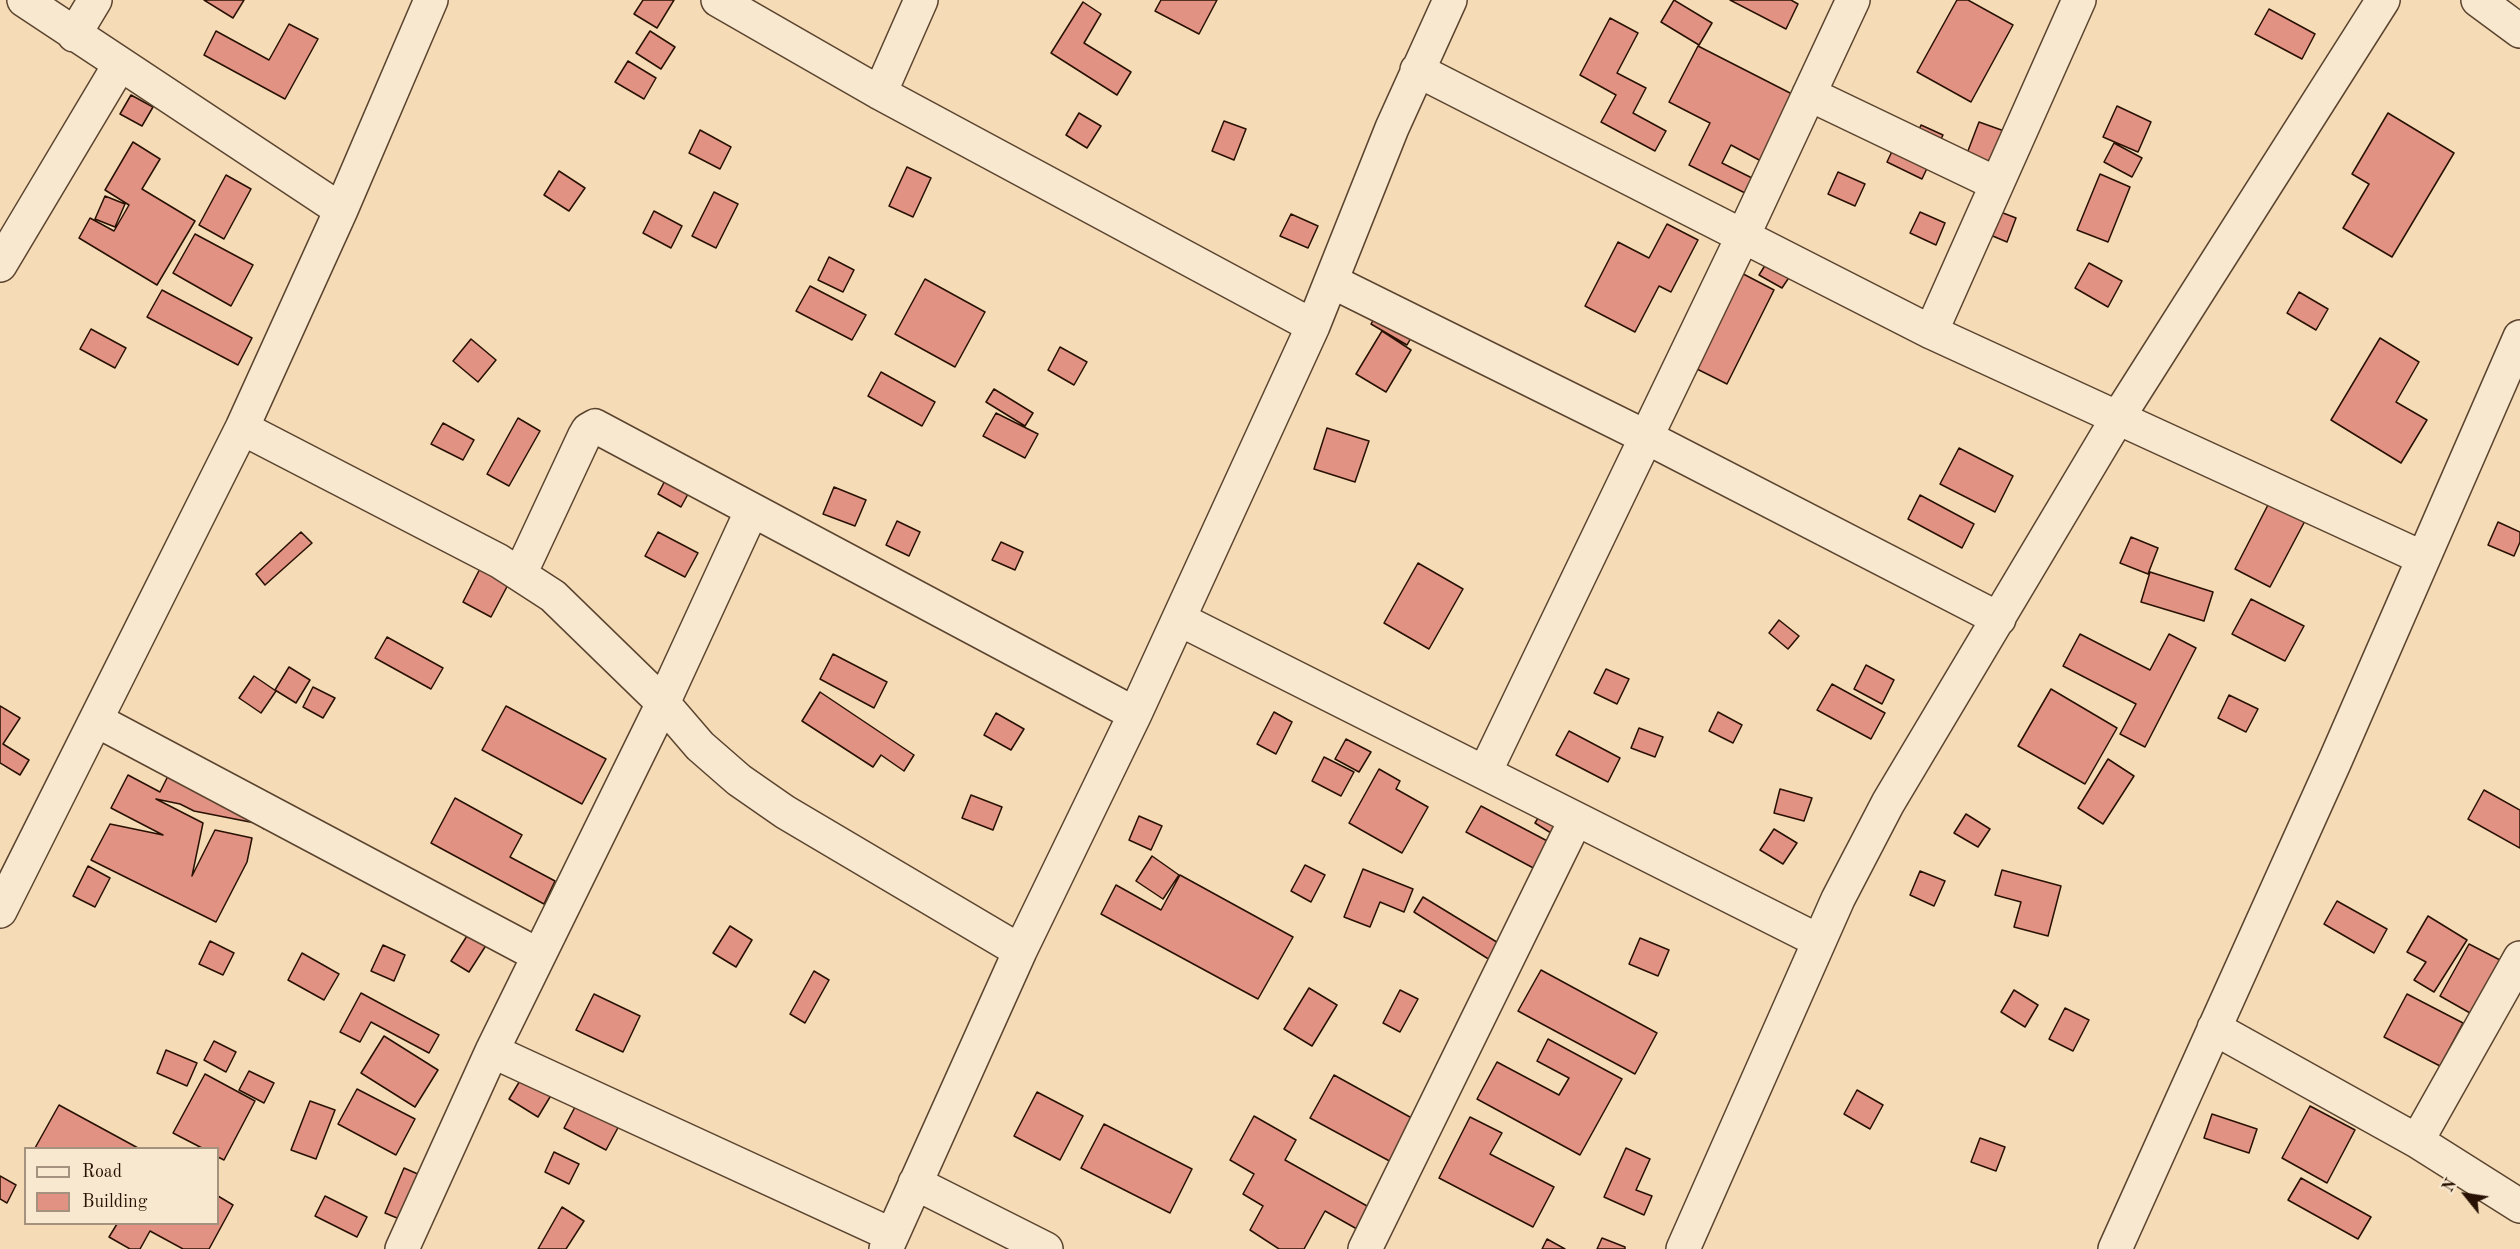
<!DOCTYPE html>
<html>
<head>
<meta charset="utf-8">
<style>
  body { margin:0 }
  #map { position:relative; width:2520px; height:1249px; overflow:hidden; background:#f5dbb6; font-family:"Old Standard TT",serif }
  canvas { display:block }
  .legend { position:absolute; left:24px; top:1147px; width:195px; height:78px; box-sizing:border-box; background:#f8e8d0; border:2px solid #a5927e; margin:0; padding:8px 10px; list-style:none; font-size:18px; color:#281102 }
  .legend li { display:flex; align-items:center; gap:12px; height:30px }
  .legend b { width:30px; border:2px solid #a5927e }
  .north { position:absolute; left:2436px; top:1165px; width:60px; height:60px; -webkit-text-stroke:4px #f8e8d0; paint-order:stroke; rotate:300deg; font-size:16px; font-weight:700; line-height:24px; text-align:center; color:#281102 }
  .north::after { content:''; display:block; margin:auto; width:21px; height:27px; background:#281102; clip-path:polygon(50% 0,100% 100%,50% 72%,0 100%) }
</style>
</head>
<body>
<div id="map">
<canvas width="2520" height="1249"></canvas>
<ul class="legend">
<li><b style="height:8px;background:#f8e8d0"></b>Road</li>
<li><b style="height:16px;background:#e19283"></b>Building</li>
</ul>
<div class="north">N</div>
</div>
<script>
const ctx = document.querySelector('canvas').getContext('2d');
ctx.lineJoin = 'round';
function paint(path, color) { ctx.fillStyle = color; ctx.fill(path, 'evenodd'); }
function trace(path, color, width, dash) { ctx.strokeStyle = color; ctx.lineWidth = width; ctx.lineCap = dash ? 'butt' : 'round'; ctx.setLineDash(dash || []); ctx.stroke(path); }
const building = new Path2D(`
  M204 0H244L233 18Z
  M643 0H674L657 28 634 14Z
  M1161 0H1217L1199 34 1155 11Z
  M1674 0 1712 23 1699 45 1661 22Z
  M1730 0H1791L1798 4 1786 29Z
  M1957 0H1968L2013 25 1971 102 1917 72Z
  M1083 2 1101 14 1084 43 1131 72 1117 95 1051 53Z
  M2269 9 2315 34 2302 59 2255 34Z
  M1610 18 1638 33 1617 73 1646 88 1633 113 1666 131 1655 151 1601 122 1616 95 1580 75Z
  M289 24 318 39 285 99 204 55 216 31 269 60Z
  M650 31 675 47 661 69 636 53Z
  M1698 46 1794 95 1761 161 1731 145 1722 163 1756 180 1749 195 1689 165 1710 123 1669 102Z
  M628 61 656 78 644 99 615 82Z
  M131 95 153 107 142 126 120 114Z
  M2117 106 2151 122 2138 152 2103 137Z
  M1079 113 1101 126 1087 148 1066 135Z
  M2388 113 2454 153 2392 257 2343 228 2369 184 2352 174Z
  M1224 121 1246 129 1234 160 1212 151Z
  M1979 122 2007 132 1986 187 1958 177Z
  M1921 125 1943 135 1933 155 1913 144Z
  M700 130 731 147 720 169 689 153Z
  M133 142 160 159 142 189 195 221 157 285 79 238 90 218 114 231 129 205 105 190Z
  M2114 143 2142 158 2132 177 2104 162Z
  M1895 145 1930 162 1922 179 1887 162Z
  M907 167 931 178 913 217 889 206Z
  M559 171 585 188 569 211 544 195Z
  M1838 172 1865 184 1855 206 1828 194Z
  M2100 174 2130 187 2108 242 2077 230Z
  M226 175 251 189 224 239 199 225Z
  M714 192 738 204 716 248 692 236Z
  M105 196 125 204 115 227 95 219Z
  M1985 206 2016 218 2007 242 1976 229Z
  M654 211 682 226 671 248 643 233Z
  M1920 212 1945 223 1936 245 1910 233Z
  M1291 214 1318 226 1308 248 1280 236Z
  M1667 224 1698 240 1671 292 1659 286 1635 332 1585 306 1618 242 1649 258Z
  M195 234 253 265 231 306 173 273Z
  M1771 256 1794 270 1782 288 1759 275Z
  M829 257 854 270 843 292 818 280Z
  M2089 263 2122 281 2108 307 2075 288Z
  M1728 266 1774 290 1727 384 1681 361Z
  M925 279 985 312 955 367 895 334Z
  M810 286 866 315 852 340 796 311Z
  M162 290 252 338 238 365 147 317Z
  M2299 292 2328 309 2316 330 2287 313Z
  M1383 303 1419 324 1407 345 1371 324Z
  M91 329 126 348 115 368 80 349Z
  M1382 331 1411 350 1386 392 1356 374Z
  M2380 338 2419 362 2396 402 2427 420 2401 463 2331 420Z
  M471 339 496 360 478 382 453 361Z
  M1060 347 1087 362 1074 385 1048 370Z
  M881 372 935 402 922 426 868 396Z
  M994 389 1033 413 1025 426 986 402Z
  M996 413 1038 434 1025 458 983 436Z
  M518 418 540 431 509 486 487 474Z
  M443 423 474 440 463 460 431 444Z
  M1327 428 1369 441 1355 482 1314 469Z
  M1959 448 2013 476 1995 512 1940 484Z
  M670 471 694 483 681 507 658 494Z
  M834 487 866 500 855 526 823 514Z
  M1920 495 1974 524 1962 548 1908 519Z
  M2270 501 2306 519 2270 587 2235 569Z
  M897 521 920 532 909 556 886 545Z
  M2498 522 2520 532V542L2514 556 2488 545Z
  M301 532 312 543 265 585 256 574Z
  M658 532 698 553 685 577 645 556Z
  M2131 537 2158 548 2148 574 2120 563Z
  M1001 542 1023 552 1015 570 992 560Z
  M491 547 520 562 491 617 463 602Z
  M1418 563 1463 589 1429 649 1384 623Z
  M2150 572 2213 592 2204 621 2141 602Z
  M2251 599 2304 626 2285 661 2232 634Z
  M1779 620 1799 636 1788 649 1769 633Z
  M2080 634 2150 670 2169 634 2196 648 2145 747 2120 734 2136 704 2063 666Z
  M387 637 443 668 431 689 375 658Z
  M833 654 887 682 874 708 820 679Z
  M1866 665 1894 680 1882 704 1854 689Z
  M289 667 310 680 296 703 275 690Z
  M1606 669 1629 679 1617 704 1594 693Z
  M254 676 276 691 261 713 239 698Z
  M1832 684 1885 713 1871 739 1817 710Z
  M313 687 335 698 323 718 303 707Z
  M2051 689 2117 728 2085 784 2018 746Z
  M820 692 914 755 904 771 881 755 873 767 802 721Z
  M2229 695 2258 709 2246 732 2218 718Z
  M0 706 20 718 3 744 29 760 20 775 0 763Z
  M506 706 606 759 582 804 482 750Z
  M1274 712 1292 722 1276 754 1257 744Z
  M1718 712 1742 725 1733 743 1709 731Z
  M996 713 1024 729 1011 750 984 735Z
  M1639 728 1663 737 1655 757 1631 748Z
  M1569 731 1620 758 1608 782 1556 755Z
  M1346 739 1371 752 1359 772 1335 759Z
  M1324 757 1354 772 1341 796 1312 781Z
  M2108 759 2134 776 2103 824 2078 808Z
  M1379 769 1400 781 1396 789 1428 807 1402 853 1349 823Z
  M170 772 274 809 264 829 255 823 194 811 180 804 156 799 203 823 192 876 215 830 252 838 247 862 216 922 91 860 110 824 163 835 111 808 128 775 160 792Z
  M1780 789 1812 798 1804 821 1774 813Z
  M2484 790 2520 810V848L2468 819Z
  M971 795 1002 807 993 830 962 818Z
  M455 798 522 835 510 857 555 881 544 904 431 843Z
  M1549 800 1559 838 1535 823Z
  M1481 806 1553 844 1539 871 1466 832Z
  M1966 814 1990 829 1978 847 1954 833Z
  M1139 816 1162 826 1151 850 1129 840Z
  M1774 829 1797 843 1783 864 1760 850Z
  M1152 856 1179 875 1163 899 1136 881Z
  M1305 865 1325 875 1311 902 1291 891Z
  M88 866 110 878 95 907 73 896Z
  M1363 869 1413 889 1404 912 1380 902 1370 927 1344 917Z
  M2002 870 2061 886 2048 936 2014 927 2021 902 1995 895Z
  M1920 871 1945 881 1934 906 1910 895Z
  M1180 875 1293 937 1258 999 1101 914 1116 885 1161 910Z
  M1423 897 1500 944 1490 960 1414 912Z
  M2337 901 2387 929 2374 953 2324 924Z
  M2428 916 2467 940 2434 992 2414 980 2426 962 2407 952Z
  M474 925 492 936 469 972 451 961Z
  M730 926 752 940 736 967 713 953Z
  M1640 938 1669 950 1658 976 1629 964Z
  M210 941 234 953 223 975 199 964Z
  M2469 944 2500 960 2470 1013 2440 996Z
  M383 945 405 955 394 981 371 971Z
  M302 953 339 974 324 1000 288 980Z
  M1541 970 1657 1033 1635 1074 1518 1011Z
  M814 971 829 980 805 1023 790 1014Z
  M1309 988 1337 1005 1312 1046 1284 1029Z
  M1400 990 1418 999 1400 1032 1383 1023Z
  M2014 990 2038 1005 2025 1027 2001 1012Z
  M361 993 439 1035 429 1053 371 1022 360 1042 340 1032Z
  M594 994 640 1016 623 1052 576 1030Z
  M2407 994 2463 1023 2440 1066 2384 1037Z
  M2065 1008 2089 1020 2073 1051 2049 1039Z
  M384 1036 438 1070 415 1107 361 1073Z
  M1548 1039 1622 1079 1580 1155 1477 1099 1497 1062 1559 1095 1569 1078 1537 1061Z
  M214 1041 236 1052 226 1072 204 1060Z
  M166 1050 197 1063 187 1086 157 1073Z
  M249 1071 274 1083 264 1103 239 1090Z
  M205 1074 255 1101 224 1160 218 1157V1148H202L173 1133Z
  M524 1074 553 1092 538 1117 509 1099Z
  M1334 1075 1419 1122 1395 1164 1310 1118Z
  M585 1088 627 1111 606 1150 564 1128Z
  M357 1089 415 1119 396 1155 338 1124Z
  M1857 1090 1883 1105 1870 1129 1844 1114Z
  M1037 1092 1083 1116 1060 1160 1014 1136Z
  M310 1101 335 1110 316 1159 291 1150Z
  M59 1105 138 1148H35Z
  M2310 1106 2355 1130 2327 1183 2282 1158Z
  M2212 1114 2257 1129 2249 1153 2204 1138Z
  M1254 1116 1296 1140 1285 1160 1376 1211 1364 1233 1325 1211 1304 1249H1279L1250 1230 1263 1206 1243 1194 1254 1174 1230 1160Z
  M1470 1117 1502 1133 1490 1154 1554 1187 1533 1227 1439 1178Z
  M1104 1124 1192 1169 1170 1213 1081 1168Z
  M1980 1138 2005 1147 1996 1171 1971 1162Z
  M1626 1148 1650 1159 1636 1190 1652 1196 1644 1215 1604 1197Z
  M554 1152 579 1164 569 1184 545 1172Z
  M404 1168 427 1178 409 1223 385 1213Z
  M0 1176 16 1185 7 1203 0 1199Z
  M2301 1178 2371 1217 2358 1239 2288 1200Z
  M218 1196 233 1205 209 1249H183L150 1231 140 1249H130L109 1237 117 1224H218Z
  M325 1196 367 1217 357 1237 315 1216Z
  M562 1207 584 1221 566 1249H538Z
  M1602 1238 1625 1247V1249H1597Z
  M1547 1239 1565 1249H1542Z`);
paint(building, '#e19283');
trace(building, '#281102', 1.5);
const minor = new Path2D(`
  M24 0 341 210
  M718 0 880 93 1313 326
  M2478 0 2520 31
  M74 35 95 0
  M1417 70 1931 332 2423 558
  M880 93 921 0
  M1809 94 1997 184
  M0 265 120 64
  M1333 282 1646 437 1999 619
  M1931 332 2079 0
  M242 428 499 561 553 596 663 703 700 746 739 780 785 812 1020 951
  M520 574 584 437 588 430 595 426 1135 714
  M1179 619 1819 941
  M96 720 538 955
  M1485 772 1742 238 1853 0
  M0 911 242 428 341 210 431 0
  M2214 1028 2417 1141 2520 1206
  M492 1051 892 1235
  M2417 1141 2520 958
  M915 1183 1046 1249
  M402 1249 492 1051 663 703 752 510
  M886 1249 1020 951 1135 714 1313 326 1392 128 1450 0
  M1365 1249 1576 819
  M1683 1249 1838 899 1888 803 2117 419 2383 0
  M2115 1249 2335 761 2520 337`);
trace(minor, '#5b442f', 36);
trace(minor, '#f8e8d0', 33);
</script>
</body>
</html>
